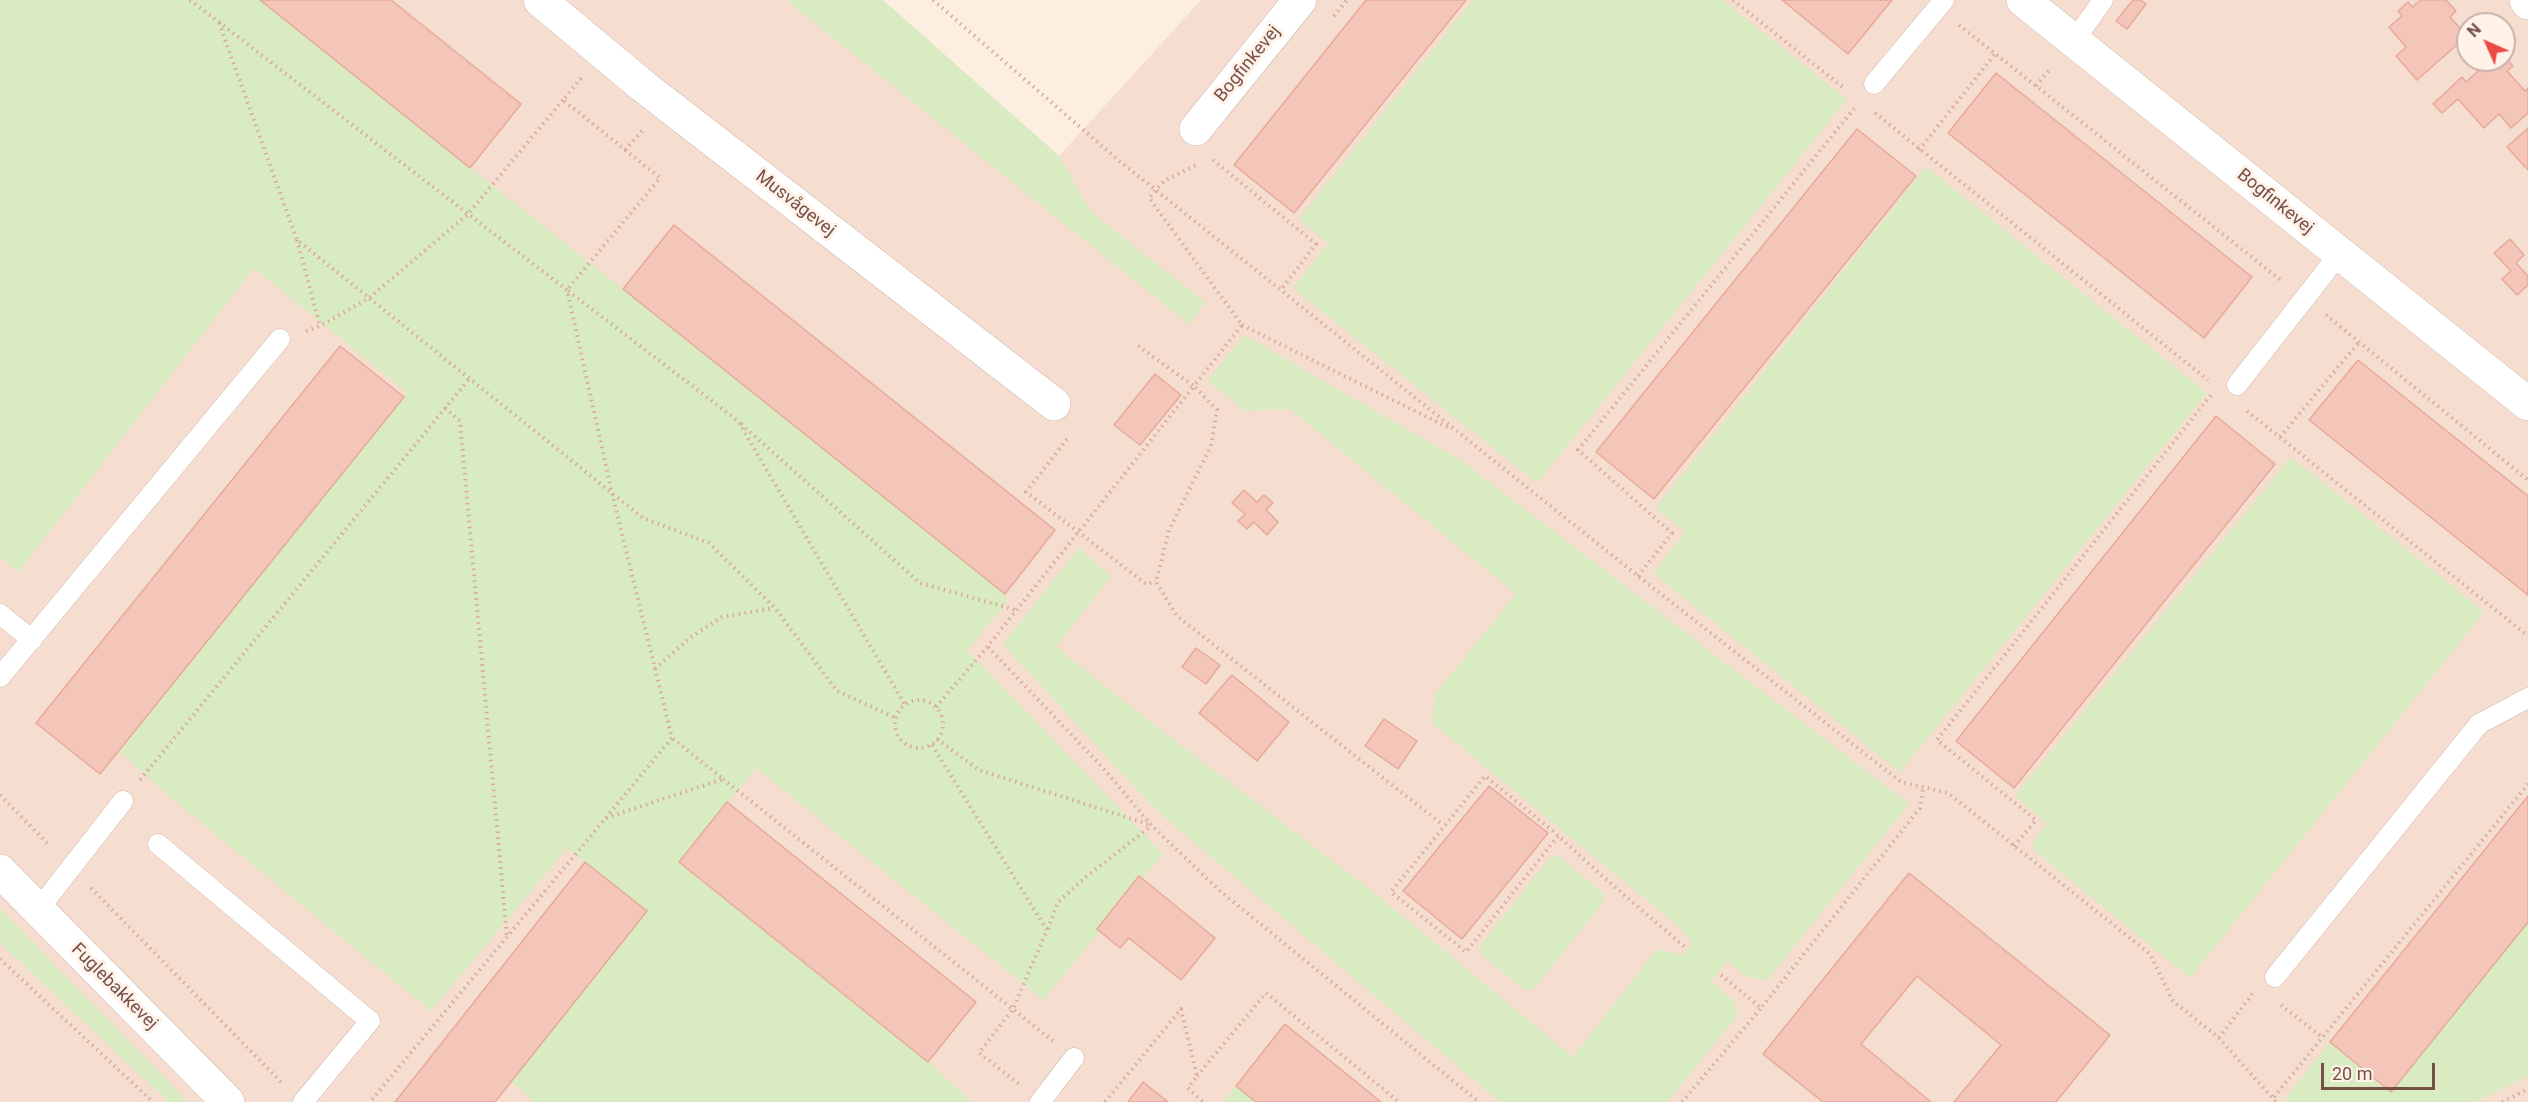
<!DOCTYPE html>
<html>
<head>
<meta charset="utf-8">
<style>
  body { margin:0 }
  #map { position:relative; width:2528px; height:1102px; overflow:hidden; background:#fdeee2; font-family:Roboto,sans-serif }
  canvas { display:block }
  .north { position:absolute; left:2456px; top:12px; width:60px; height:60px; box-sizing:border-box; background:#fff3e9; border:2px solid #c8b2a8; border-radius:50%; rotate:315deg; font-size:16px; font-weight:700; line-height:24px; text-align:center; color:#765047 }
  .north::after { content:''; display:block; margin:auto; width:21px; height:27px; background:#ed4a42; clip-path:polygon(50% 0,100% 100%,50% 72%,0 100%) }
  .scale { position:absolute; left:2321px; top:1063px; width:114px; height:27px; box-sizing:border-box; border:3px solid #765047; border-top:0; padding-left:8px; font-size:18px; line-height:21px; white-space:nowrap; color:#765047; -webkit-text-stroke:4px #fff3e9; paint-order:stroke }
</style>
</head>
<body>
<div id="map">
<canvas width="2528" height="1102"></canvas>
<div class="north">N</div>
<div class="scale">20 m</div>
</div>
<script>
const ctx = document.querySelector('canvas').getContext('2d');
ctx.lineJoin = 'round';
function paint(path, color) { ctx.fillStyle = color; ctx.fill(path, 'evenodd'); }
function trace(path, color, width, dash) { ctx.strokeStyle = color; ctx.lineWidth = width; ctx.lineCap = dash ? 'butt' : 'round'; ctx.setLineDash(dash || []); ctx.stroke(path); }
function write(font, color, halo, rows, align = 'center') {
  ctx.font = font + ' Roboto,sans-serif'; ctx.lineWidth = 6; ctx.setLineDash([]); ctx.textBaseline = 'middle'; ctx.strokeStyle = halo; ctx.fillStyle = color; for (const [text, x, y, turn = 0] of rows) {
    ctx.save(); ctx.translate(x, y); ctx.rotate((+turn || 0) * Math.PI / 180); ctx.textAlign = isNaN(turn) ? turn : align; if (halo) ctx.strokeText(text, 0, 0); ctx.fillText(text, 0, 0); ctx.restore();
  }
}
paint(new Path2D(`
  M0 0H883L1059 156 1201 0H2528V1102H0ZM2468 24H2504V60H2468Z`), '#f5ded0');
paint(new Path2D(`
  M0 0H260L1005 594 1007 602 967 650 1163 854 1043 1000 756 768 679 862 928 1062 972 1102H534L511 1082 646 911 567 848 431 1011 175 801 119 751 407 392 254 268 18 572 0 557Z
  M786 0H883L1059 156 1091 212 1205 302 1190 325Z
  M1473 0H1722L1847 99 1537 483 1293 288 1328 243 1299 219Z
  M1926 167 2207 393 1900 772 1653 573 1685 532 1656 508Z
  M1244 335 1462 461 1909 804 1767 980 1748 977 1727 961 1711 982 1734 1001 1737 1016 1667 1102H1500L1155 809 1003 644 1079 548 1111 576 1056 647 1140 714 1372 891 1573 1057 1657 949 1683 955 1693 943 1676 924 1432 723 1436 693 1516 594 1290 409 1245 411 1208 381Z
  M2291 457 2484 612 2190 978 2034 850 2033 842 2047 823 2015 796Z
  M1558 856 1603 893 1604 901 1534 989 1525 990 1481 955 1480 946 1551 857Z
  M0 909 188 1102H169L0 943Z
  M2528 922V1076L2475 1102H2286L2285 1099 2330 1042 2391 1092Z
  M1236 1086 1256 1102H1223Z`), '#d9ebc0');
const building = new Path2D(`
  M260 0H391L521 104 470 168Z
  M1366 0H1466L1294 213 1234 165Z
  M1782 0H1892L1848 54Z
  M2133 0H2141L2146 4 2127 29 2116 21Z
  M2421 0H2446L2456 11 2450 17 2467 36 2417 80 2396 56 2406 47 2389 27 2402 16 2398 11 2408 2 2412 7Z
  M2504 56 2513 66 2507 71 2525 91 2528 88V113L2511 128 2499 114 2484 128 2458 99 2442 113 2433 104 2462 77 2466 82 2490 60H2504Z
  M1996 73 2252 277 2204 338 1948 133Z
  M2528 128V170L2507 147Z
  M1857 129 1916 176 1654 499 1596 452Z
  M674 225 1055 530 1005 594 623 289Z
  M2510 239 2524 255 2516 263 2528 276V285L2517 295 2502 279 2511 271 2494 253Z
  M340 346 404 397 100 774 36 723Z
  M2358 360 2528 496V595L2309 420Z
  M1155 374 1181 395 1140 445 1114 425Z
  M2216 416 2275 464 2014 788 1956 741Z
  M1244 490 1257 502 1264 495 1273 503 1266 510 1278 522 1267 535 1254 522 1247 529 1238 521 1245 514 1232 503Z
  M1196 648 1220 665 1206 684 1182 667Z
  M1232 675 1289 722 1257 761 1199 713Z
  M1384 719 1417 741 1398 769 1365 746Z
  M1489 786 1548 833 1462 939 1403 891Z
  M2528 796V922L2391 1092 2330 1042Z
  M727 802 976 1002 928 1062 679 862Z
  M585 862 647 911 495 1102H395Z
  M1909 873 2110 1035 2056 1102H1954L2001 1045 1917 976 1861 1044 1931 1102H1823L1763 1054Z
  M1139 876 1215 938 1181 980 1129 938 1120 948 1097 929Z
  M1285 1024 1381 1102H1256L1236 1086Z
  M1143 1082 1168 1102H1128Z`);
paint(building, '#f4c6b9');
trace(building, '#e7a998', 1.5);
const service = new Path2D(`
  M2074 41 2103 0
  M1874 84 1944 0
  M2237 385 2340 253
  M0 614 32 640
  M0 677 280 339
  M158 844 370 1021 303 1102
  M38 910 123 801
  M2275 977 2479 724 2528 698
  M1040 1102 1074 1058`);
const minor = new Path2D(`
  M540 0 643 86 1054 404
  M2023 0 2528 404
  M2526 0 2528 3
  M1196 129 1300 0
  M0 871 228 1102`);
trace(service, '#d1b6ab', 21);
trace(minor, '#d1b6ab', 34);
trace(new Path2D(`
  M190 0 567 290 612 493 672 738 370 1102
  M933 0 1117 159 1638 576 1901 782 1948 793 2150 954 2173 1001 2219 1038 2276 1102
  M1733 0 1845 89
  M1334 16 1347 0
  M219 23 297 240 643 518 709 543 775 608 837 691 896 718
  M1959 25 2282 281
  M581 78 563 100 660 178 567 290 738 421 905 705
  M2036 86 2051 68
  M1875 113 2208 380
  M625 150 643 130
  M1919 150 1995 54
  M1213 160 1316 244 1281 290
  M297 240 320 326
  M2326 315 2528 480
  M1242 325 1451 429
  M306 331 320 326 369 298 468 214 563 100
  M1138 346 1194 386 1242 325 1149 198 1164 181 1196 165
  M445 408 460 421 507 937
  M2247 411 2528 636
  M741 424 920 583 1016 610
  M2280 437 2359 342
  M1067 439 1026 492 1146 584 1156 582
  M1638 576 1672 533 1578 450 1857 105
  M988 647 1104 769 1151 825 1220 891 1479 1102
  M655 669 691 637 722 617 774 608
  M895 724a24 24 0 1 1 48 0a24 24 0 1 1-48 0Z
  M936 707 988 646 1194 386 1217 410 1211 446 1169 530 1156 582 1177 616 1443 825
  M937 739 979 770 1151 825
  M932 745 1047 930 1013 1009 979 1053 1019 1084
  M723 779 1053 1041
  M140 780 469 379
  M0 795 50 846
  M606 818 723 779 672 738
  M1558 836 1466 952 1391 892 1485 776 1553 831C1596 871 1640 909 1685 947
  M2014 846 2036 820 1937 740 2211 395
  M91 888 281 1082
  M1048 929 1058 902 1086 877 1151 826
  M0 959 153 1102
  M1721 975 1761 1008 1920 808 1923 787
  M2281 1005 2323 1038
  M2219 1038 2253 993
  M1197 1076 1266 993 1399 1102
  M2274 1097 2528 784
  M1105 1102 1181 1009 1197 1076 1188 1088 1203 1102
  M1682 1102 1761 1008
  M2502 1102 2528 1089`), '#d9a99c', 4, [1.5, 4.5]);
trace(service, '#fff', 20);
trace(minor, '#fff', 33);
write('18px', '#765047', '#fff3e9', [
  ["Bogfinkevej",1248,64,-51],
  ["Bogfinkevej",2275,202,39],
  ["Musvågevej",795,204,38],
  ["Fuglebakkevej",114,987,45]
]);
</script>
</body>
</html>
